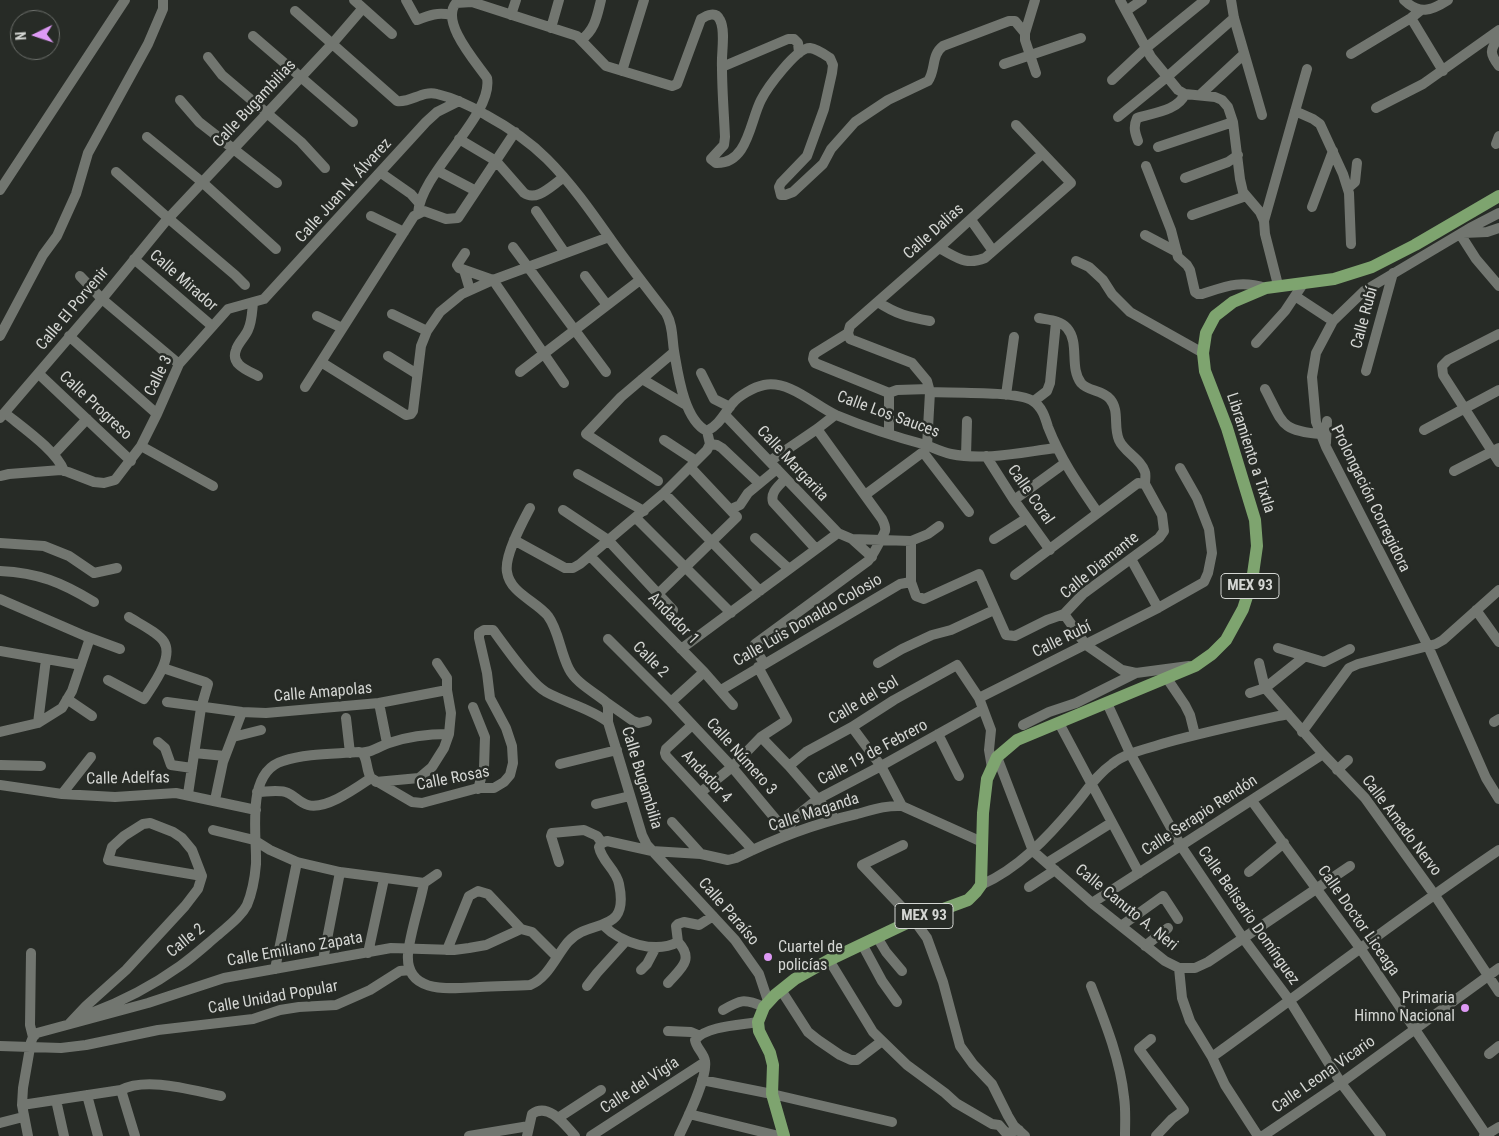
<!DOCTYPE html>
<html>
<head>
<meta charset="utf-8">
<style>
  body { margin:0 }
  #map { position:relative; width:1499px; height:1136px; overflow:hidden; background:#272b26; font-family:"Roboto Condensed",sans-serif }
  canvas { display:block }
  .north { position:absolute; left:10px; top:10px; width:50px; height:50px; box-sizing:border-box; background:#272b26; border:1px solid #6c6f6b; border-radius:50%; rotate:266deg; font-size:14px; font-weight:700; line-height:20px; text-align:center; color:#d4d6d3 }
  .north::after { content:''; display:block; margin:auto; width:18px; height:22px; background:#dd99f4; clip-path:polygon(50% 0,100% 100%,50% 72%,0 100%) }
</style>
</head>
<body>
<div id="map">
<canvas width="1499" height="1136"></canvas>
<div class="north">N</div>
</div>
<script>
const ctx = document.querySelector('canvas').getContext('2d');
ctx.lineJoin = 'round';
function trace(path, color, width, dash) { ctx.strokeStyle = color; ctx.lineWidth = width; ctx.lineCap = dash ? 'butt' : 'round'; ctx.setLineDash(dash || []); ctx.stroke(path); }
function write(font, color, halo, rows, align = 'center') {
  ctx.font = font + ' "Roboto Condensed",sans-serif'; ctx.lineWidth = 5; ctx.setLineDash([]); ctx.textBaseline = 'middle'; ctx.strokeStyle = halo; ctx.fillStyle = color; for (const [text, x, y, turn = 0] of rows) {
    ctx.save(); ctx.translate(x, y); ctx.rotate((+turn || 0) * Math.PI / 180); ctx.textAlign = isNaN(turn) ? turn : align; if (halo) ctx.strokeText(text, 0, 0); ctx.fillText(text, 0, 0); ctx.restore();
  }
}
trace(new Path2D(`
  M354 0 392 34
  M406 0 417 20C430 15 438 12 451 15
  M1035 0 1025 33V40L1036 73
  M1120 0 1151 57 1178 90 1185 94 1215 97 1222 100 1228 107 1233 122 1240 179 1243 192 1260 212 1264 221
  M1231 0 1234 18 1262 115
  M1404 0C1419 15 1431 11 1448 0
  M295 11 397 101C411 103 422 90 437 94 454 98 471 106 486 115 508 127 529 141 547 159 571 183 590 210 609 237 627 263 647 288 666 313 673 325 672 338 674 351 678 374 684 420 707 431
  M1126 11 1142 0
  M511 15 516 0
  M1411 18 1443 71
  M551 28 559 0
  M253 36 353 122
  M1499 38C1489 50 1490 54 1499 66
  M581 40C595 30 597 16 601 0
  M1351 54 1411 18 1421 10
  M208 57 222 75 301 142 325 168
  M1004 64 1081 38
  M722 67 788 39H794L798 43 799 53
  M622 71 644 0
  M1112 80 1146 48 1205 0
  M1200 95 1244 54
  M180 100 199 122 277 183
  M1376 108 1423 84 1499 30
  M1295 111 1313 119 1320 124 1343 174 1349 193 1351 244
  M1118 117 1167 77 1234 18
  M147 137 202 182 276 249
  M459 139 496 161 524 193C537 202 552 185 563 178
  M1138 141C1135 133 1133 127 1137 118 1152 113 1178 111 1185 94
  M1496 144 1499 136
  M1158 147 1233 122
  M1146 166 1171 230 1178 257 1187 265 1190 270 1195 292 1198 294H1202C1227 286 1240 280 1266 288
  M438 171 476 191
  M116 172 168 218 235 275 245 285
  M381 173 411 194 419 203
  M1185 178 1228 162 1238 155
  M1348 188 1355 182 1357 163
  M0 190 125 0
  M1312 207 1333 151
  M536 211 565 253
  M418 213C421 172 494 115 487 78 476 62 440 22 456 3L472 2 577 36 606 66 672 86 677 84 701 19C707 15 716 11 720 20 726 31 721 54 722 67 722 90 724 114 725 137L724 145 711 159 716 163C748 164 750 121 761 100 767 88 797 47 810 48 817 49 824 54 830 58L833 65 832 73 824 109 807 156 781 183 779 187 781 195H785L793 192 823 164 831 149 855 122 888 100 928 81C936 70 931 55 943 46L1009 21H1015L1025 33
  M1499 213 1470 228 1364 291 1333 321 1316 353 1312 377 1316 422 1326 447 1428 646 1486 778 1499 799
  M1192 215 1246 196
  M371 216 404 232
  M971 220 993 251
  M1463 233 1487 232 1499 228
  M1460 234 1476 259 1499 286
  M1145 235 1177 252
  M513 247 606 372
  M939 248C957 257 965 266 985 258L1071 183 1016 125
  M465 253 457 265 459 268 493 280 564 383
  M134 259 212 326
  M1076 261 1089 267 1103 280 1112 294 1130 312 1203 353
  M464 270 470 290
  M80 276 102 299 179 364
  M585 276 607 305
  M1278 285 1265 234 1264 221 1307 69
  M1295 296 1333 321
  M878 302C896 314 908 317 930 321
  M253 303C252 312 252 322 248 330 245 337 238 343 236 350 230 365 249 371 258 376
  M392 314 427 331
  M317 316 342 328
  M1039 318C1048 320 1060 320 1067 328 1080 343 1069 367 1081 383 1089 392 1101 389 1110 399 1120 411 1113 426 1119 440 1124 452 1141 459 1145 472 1146 475 1145 480 1145 484
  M848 333 850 326 939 248 1042 154
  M848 333 850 339 912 363 927 381 930 392 927 446 923 452 969 512
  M848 333 814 354 813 359 815 363 889 393
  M1499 334 1448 360 1442 366 1443 375 1499 462
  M0 336 43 255 57 236 76 194 88 153 148 44 163 9V0
  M69 336 157 414
  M1256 343 1285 311 1303 284
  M388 356 417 374
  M321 362 406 415 411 414 413 411 421 346 427 331 440 312 462 294 493 280 609 237
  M1366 371 1393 273
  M520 372 640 280
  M701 373 714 399 730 407
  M39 374 131 461
  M642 379 686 405
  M305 387 414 216 424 211 446 219 458 218 515 132
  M1265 389C1283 423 1280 431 1321 434
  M930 392C951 393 1018 391 1033 401 1042 407 1045 417 1048 427 1061 460 1078 484 1098 513
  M889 393V434
  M889 393 897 390 929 389
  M1006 395 1014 337
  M1034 401 1047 391 1050 383 1056 322
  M5 413C22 427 57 451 64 471
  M725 415 838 533 852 539 911 541 928 534 939 526
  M0 418 102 299 165 222 332 44 363 8
  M1424 430 1499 390
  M707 431C719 425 724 414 732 404 738 396 754 387 764 385 790 380 814 405 836 415 865 427 896 437 926 445 934 448 942 452 951 454 985 461 1023 452 1056 448
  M664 440 696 461
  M1326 443 1327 421
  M710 444 717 445 722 448 759 483
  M141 446 213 486
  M54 454 87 419
  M966 456 967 421
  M986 456 1014 500 1050 550
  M770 461 817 429 835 415
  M1454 471 1499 448
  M578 474 644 511
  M0 476 9 474 61 470 68 472 94 482 104 483 115 480 141 446 157 414 179 364 228 309 264 299 426 122 437 112 459 101
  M785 479C779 486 770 492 773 502L816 549
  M658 481 586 434 621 397 674 352
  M664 493 760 591
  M865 495 923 452
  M1014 500 1065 463
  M530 508C522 523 504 556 507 572 510 593 536 601 548 616 559 631 560 652 569 669 576 683 594 692 606 702L608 707V722
  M731 509 740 505 748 493 777 469
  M563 510 608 540 673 610
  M636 518 731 613
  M755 538 789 569
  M852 539 872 557
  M994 539 1027 518
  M514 540 565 568H573L580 564 664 493 707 450 710 444 707 431
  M911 541V582L916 596 924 599 979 574 1006 635 1015 636 1047 620 1064 614 1083 594 1159 538 1164 531 1162 515 1145 484
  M0 543 44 546 69 556 94 573 117 568
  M590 556 704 672 733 705
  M1131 559 1158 608
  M0 571C39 573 61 582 94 602
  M1015 575 1138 483 1145 484
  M659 593 737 517 690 467
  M0 599 85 636 120 649
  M1476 610 1499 642
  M1064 614 1086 645 1122 670 1136 673 1189 666
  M608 639 671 702 732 767 788 834
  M1278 648 1324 662 1350 649
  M681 649 838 533
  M0 651 81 665
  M764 663 755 649V644L868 561C872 557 883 536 885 531 886 527 884 523 882 519L817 429
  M878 663 902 649 932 635 951 630 994 610
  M1259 663 1265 688 1323 754 1365 798 1434 894 1499 992
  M163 668 205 682 208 684 201 708 188 794
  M1166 677 1185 705 1190 715 1195 735
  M108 680 144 699C152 686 174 658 164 642 159 633 138 623 129 617
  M721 690 900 584 911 582
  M1250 693 1265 688 1304 657
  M979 698 1158 608 1204 582 1208 573 1212 553 1209 529 1197 498 1180 468
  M67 699 92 716
  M167 702 242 712 266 713 379 703 447 690
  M606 702 633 721 639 723 647 721
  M671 702 704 672
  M379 703 387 743
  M1107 703 1130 753 1181 846 1243 938 1290 1001 1341 1083 1381 1136
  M473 707 485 737 484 768 478 789
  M346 718 350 753
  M1494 722 1499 719
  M38 723 46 659
  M1059 723 1139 873
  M692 725 666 749 665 753 666 756 753 850
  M1023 725 1049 712 1076 703 1136 673
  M852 727 881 766 902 806
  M0 732 38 723 62 708 72 691 90 638
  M1302 732 1349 668 1358 664 1436 644 1443 640 1499 590
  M938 734 959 776
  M233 737 261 730
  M761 737 789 766 835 819
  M158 742 165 748 171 765 192 768
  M194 753 225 756
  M363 754C368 761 366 770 371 778L412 802 422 803 478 788H494L504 782 510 775 513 763 512 746 506 728 490 698 487 673 479 638V633L484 630H493C505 646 530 683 546 692 566 703 590 708 608 722L642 835 647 845 735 940 759 974 768 1001
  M997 757 1033 851 1092 903 1165 961 1179 968H1195L1208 962 1350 866
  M560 764 617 750
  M0 765 41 766
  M789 766 806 752 852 727 894 700 957 665 979 698 991 730 989 750 992 768
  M1337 770 1348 760
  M376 782 419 778 432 767 444 748 449 734 451 713 447 690V678L437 663
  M0 785 62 794 115 797 176 793 256 810
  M257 792C266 792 280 789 288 793 295 796 300 803 308 805 326 810 356 788 371 778
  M701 792 732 767 761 737 787 720 758 667
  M62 794 91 757
  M215 800 223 762 242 712
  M1252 801 1360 948 1487 1136
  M596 804 630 796
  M672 822 701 854
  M213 830 254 840 270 850 297 862 340 872 424 883
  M788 834 790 826 794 818 818 799 881 766 983 709
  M903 845 862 865 914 920 927 938 943 982 960 1046 973 1064 992 1084 1008 1116 1014 1126 1025 1136
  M559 862 551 836 552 833 584 830 597 836 602 843
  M1047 863 1111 823
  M1249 872 1284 843
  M424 883C420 904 410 933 408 954 405 996 454 988 480 987 497 986 514 986 530 985 548 978 556 956 568 942 590 917 630 936 619 884 616 869 602 862 599 847L602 843 607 841 652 851 701 854 728 860 736 858C776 838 813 824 857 814 872 810 886 805 902 806L982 842
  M424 883 437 874
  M981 885C1018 869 1048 837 1074 806 1086 792 1096 775 1112 764 1127 752 1147 749 1165 743 1205 732 1247 723 1288 714
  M1029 887 1055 870
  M1092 903 1323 754
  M603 925C621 943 655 954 678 942L676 926 678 924 684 922 699 925 713 916
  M1121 926 1163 896 1178 919
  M521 929 532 932 557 957
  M877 937 886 952 902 971
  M862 944 882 981 897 1002
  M1145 946 1168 928
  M447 950 469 896 478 891 488 894 521 929
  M31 953 30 1025 33 1037
  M368 953 384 879
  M323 960 340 872
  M829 960 873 1032 907 1065 945 1093 956 1103 992 1124 999 1125 1006 1133 1019 1130
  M1179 968 1182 998 1190 1021 1212 1057 1225 1085 1258 1136
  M275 969 297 862
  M641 970 647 964 656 947
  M668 983C680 969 695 960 678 942
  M587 986 597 973 626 941
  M1091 986C1105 1022 1120 1059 1124 1097 1126 1110 1125 1123 1125 1136
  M781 990 808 1032 818 1040 840 1055 851 1060H857L882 1041
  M723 1010C740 1000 744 998 764 1007
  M89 1014C121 1002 152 986 180 966 193 957 206 945 218 935 228 926 241 917 247 905 252 893 255 876 256 864 257 834 245 772 283 761 307 753 334 754 359 752 368 755 380 746 389 743 409 736 428 734 449 734
  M69 1024 86 1006 126 970 185 906 198 889 202 876 192 850 182 838 173 832 150 823 143 824 124 836 112 847 108 860 202 876
  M668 1031 691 1032 698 1035
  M1151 1039 1139 1049 1184 1110 1172 1119 1156 1136
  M0 1046 61 1048 86 1045 158 1030 253 1019 280 1010 299 1007 336 1005 370 990 400 971 410 970
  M1489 1054 1499 1046
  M1212 1057C1308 988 1401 916 1499 850
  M702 1080 772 1094 892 1122
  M121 1090 135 1136
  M87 1095 98 1136
  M56 1100 64 1136
  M22 1105 121 1090C147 1076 194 1091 221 1096
  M689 1114 779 1136
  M558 1118 601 1090
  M0 1123 23 1117
  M28 1136 22 1105 23 1088 31 1042 33 1037 37 1033 148 1003 224 978 391 948 454 950 469 948 486 945 521 929
  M469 1136 529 1126
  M527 1136 532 1114C549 1102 565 1125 575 1136
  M591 1136 705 1062
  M679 1136C686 1121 708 1077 705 1061 704 1053 696 1048 695 1040 706 1026 740 1025 758 1022
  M1263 1136 1341 1083 1499 968
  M1484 1136 1499 1127`), '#727670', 10);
trace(new Path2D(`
  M784 1136 772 1094 773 1065 770 1053 759 1031 758 1022 764 1007 775 995 795 979 829 960 911 921 968 900 976 892 981 885 983 813 987 779 997 757 1017 740 1195 666 1212 654 1226 640 1243 609 1252 581 1257 546 1255 520 1227 428 1205 371 1203 353 1206 333 1215 316 1233 302 1266 288 1334 279 1372 267 1415 245 1499 196`), '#7ea46f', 12);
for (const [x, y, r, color] of [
  [768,957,5,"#dd99f4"],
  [1465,1008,5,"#dd99f4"]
]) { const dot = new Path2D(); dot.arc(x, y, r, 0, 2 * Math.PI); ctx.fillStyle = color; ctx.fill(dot); trace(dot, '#272b26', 2); }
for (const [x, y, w] of [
  [1250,586,58],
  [924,916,58]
]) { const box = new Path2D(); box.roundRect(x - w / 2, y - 12.5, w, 25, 4); ctx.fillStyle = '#272b26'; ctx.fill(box); trace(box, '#d4d6d3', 1); }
write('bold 15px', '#d4d6d3', null, [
  ["MEX 93",1250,586],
  ["MEX 93",924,916]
]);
write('16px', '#d4d6d3', '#272b26', [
  ["Calle Bugambilias",255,104,-47],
  ["Calle Juan N. Álvarez",344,191,-48],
  ["Calle Dalias",934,232,-42],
  ["Calle Mirador",183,281,41],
  ["Calle El Porvenir",73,309,-50],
  ["Calle Rubí",1365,318,-75],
  ["Calle 3",159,376,-64],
  ["Calle Progreso",95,406,43],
  ["Calle Los Sauces",888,415,20],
  ["Libramiento a Tixtla",1250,453,72],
  ["Calle Margarita",792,464,47],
  ["Calle Coral",1030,495,55],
  ["Prolongación Corregidora",1370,499,64],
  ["Calle Diamante",1100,566,-39],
  ["Andador 1",673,619,46],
  ["Calle Luis Donaldo Colosio",808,621,-30],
  ["Calle Rubí",1062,640,-26],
  ["Calle 2",650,660,45],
  ["Calle Amapolas",323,693,-5],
  ["Calle del Sol",864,701,-31],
  ["Calle 19 de Febrero",873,753,-28],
  ["Calle Número 3",741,757,48],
  ["Andador 4",706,777,47],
  ["Calle Bugambilia",641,778,73],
  ["Calle Adelfas",128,779,-1],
  ["Calle Rosas",453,779,-11],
  ["Calle Maganda",814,813,-18],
  ["Calle Serapio Rendón",1200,816,-33],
  ["Calle Amado Nervo",1401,826,53],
  ["Calle Canuto A. Neri",1126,908,39],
  ["Calle Paraíso",728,912,49],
  ["Calle Belisario Domínguez",1248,916,55],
  ["Calle Doctor Liceaga",1358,921,55],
  ["Calle 2",186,941,-39],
  ["Calle Emiliano Zapata",295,950,-10],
  ["Calle Unidad Popular",273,998,-10],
  ["Calle Leona Vicario",1324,1075,-35],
  ["Calle del Vigía",640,1086,-33]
]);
write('16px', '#d4d6d3', '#272b26', [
  ["Cuartel de",778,948],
  ["policías",778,966],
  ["Primaria",1455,999,"right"],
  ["Himno Nacional",1455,1017,"right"]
], 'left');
</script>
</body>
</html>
